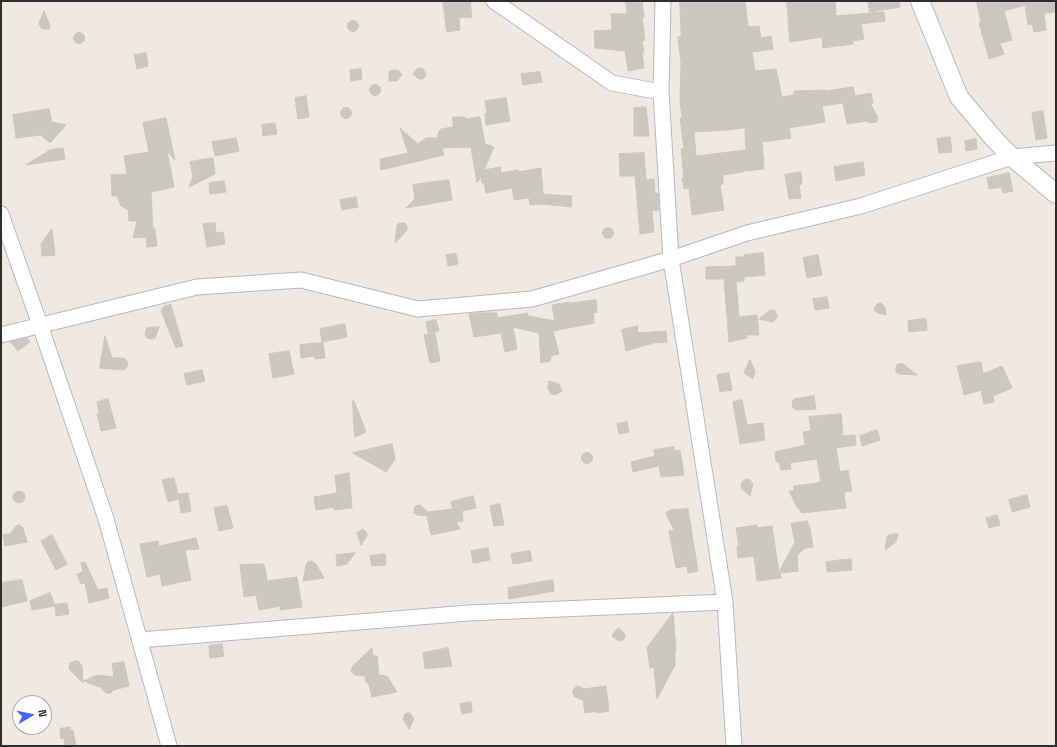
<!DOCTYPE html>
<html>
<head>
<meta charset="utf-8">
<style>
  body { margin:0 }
  #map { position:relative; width:1057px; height:747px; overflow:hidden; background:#efe9e1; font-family:"Space Grotesk",sans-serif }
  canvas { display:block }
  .frame { position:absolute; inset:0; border:2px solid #2e2e2e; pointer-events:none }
  .north { position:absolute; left:12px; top:695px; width:40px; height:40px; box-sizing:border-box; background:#fff; border:1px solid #ababab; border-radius:50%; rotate:81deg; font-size:11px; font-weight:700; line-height:16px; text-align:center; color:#2e2e2e }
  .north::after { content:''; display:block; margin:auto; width:14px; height:18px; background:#4264fb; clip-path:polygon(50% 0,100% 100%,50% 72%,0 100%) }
</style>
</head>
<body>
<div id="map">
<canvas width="1057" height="747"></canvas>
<div class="frame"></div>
<div class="north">N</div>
</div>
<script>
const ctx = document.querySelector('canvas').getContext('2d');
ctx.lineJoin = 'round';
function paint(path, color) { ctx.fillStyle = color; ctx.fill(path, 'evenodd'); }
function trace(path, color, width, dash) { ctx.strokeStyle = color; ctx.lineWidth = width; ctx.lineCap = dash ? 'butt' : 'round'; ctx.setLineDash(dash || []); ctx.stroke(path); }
const building = new Path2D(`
  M443 1H470L472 17 459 18 460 30 447 32Z
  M626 1H642L644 17H642L645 40 642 41 644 52H642L644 68 628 71 625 51 595 48 594 31 612 30 611 14H627Z
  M680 1H745L748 26 750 27 759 26 761 38 771 36 773 49 752 52 755 71 776 69 782 97 794 95V91L825 90V91L853 87 855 96 871 93 873 103H870L878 118 876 122 871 123 866 121 847 124 843 103 822 106 825 122 789 128 791 138 762 142 764 169 743 171V172L723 175V184L720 185 724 210 692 215 689 188 684 189 682 178H684L681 149H684L680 118H682L680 100 681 63 678 37H681ZM745 128 746 150 696 156 694 132 728 130Z
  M787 1H835L836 16 884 12 885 21 861 24 864 39 852 41 853 44 823 48 822 37 790 42Z
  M868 1H899L900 7 870 12Z
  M987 1H1044V3L1055 2 1056 12 1044 13 1046 30 1034 32 1032 24 1028 25 1025 5 1004 11 1012 40 1000 43 1004 54 989 59 979 23H981L977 3Z
  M44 11 49 23 50 29H42L39 24Z
  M347.5 26a5.5 5.5 0 1 1 11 0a5.5 5.5 0 1 1-11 0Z
  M73.5 38a5.5 5.5 0 1 1 11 0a5.5 5.5 0 1 1-11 0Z
  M146 53 148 66 137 69 134 55Z
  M422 68 425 72 426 75 423 79H420L417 78 413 74 417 69Z
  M361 69 362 79 351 81 350 70Z
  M394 70 399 71 402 75 397 81H389V72Z
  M540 72 542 82 523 85 521 74Z
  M369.5 90a5.5 5.5 0 1 1 11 0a5.5 5.5 0 1 1-11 0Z
  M306 96 309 117 298 119 295 98Z
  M504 98H506L510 121 486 125 485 114 487 113 485 101Z
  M646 107 649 136H634V108Z
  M340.5 113a5.5 5.5 0 1 1 11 0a5.5 5.5 0 1 1-11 0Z
  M49 109 52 122 66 125 50 143 41 135 16 138 13 115Z
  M1043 111 1047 138 1036 140 1032 113Z
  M453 117H465V119L480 117 485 144 494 147 484 170 500 167 501 173 518 170V172L541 168 543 194 572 196 571 207 542 204 530 205 529 198 514 200 512 188 486 193 484 183H482L481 176 477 183 471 147 442 148 444 155 381 170 380 159 408 153 400 128 418 144 426 138H437L439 131 441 129 453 127Z
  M166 118 175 160 167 151 174 187 151 192 153 229H155L157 246 147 247 146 237 133 238 137 221H129L128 210 121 206 117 196H112L111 175 127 174 124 156 149 152 143 123Z
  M275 123 277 134 263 136 262 125Z
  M950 137 952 152 939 153 937 139Z
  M236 138 239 151 215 156 212 142Z
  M976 139 977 149 966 151 965 141Z
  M63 148 65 159 26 165 50 150Z
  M644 153 646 180 654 179 655 194 658 193 659 210 652 211 654 232 640 234 635 176H620L619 154Z
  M213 158 215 174 189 187 193 176 190 162Z
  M863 162 865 175 836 181 834 167Z
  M801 172 802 184 799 185 801 198 789 199 785 175Z
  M1009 173 1013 191 1003 193 1001 187 989 189 987 178Z
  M449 180 452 200 406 208 415 199 413 185Z
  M224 181 226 192 210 194 209 183Z
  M356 197 358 207 342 210 340 200Z
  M215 223 216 233 223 232 225 244 207 247 203 224Z
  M401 223H405L407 226V230L395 243 397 225Z
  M602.5 233a5.5 5.5 0 1 1 11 0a5.5 5.5 0 1 1-11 0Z
  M52 229 55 255 42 256 41 244Z
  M763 253 765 275 744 277V281L736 282 739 317 757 315 759 335H746L747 338 729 342 724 279H706V267L736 266V257H744V255Z
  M456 254 458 264 448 266 446 255Z
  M818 255 822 275 807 278 803 258Z
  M827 297 829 308 815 310 813 299Z
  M596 300 597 312 593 313 594 323 553 331 559 354 551 356 550 361 541 363 539 333 513 327 517 349 505 352 501 333 474 337 469 314 480 313H497V318L528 313V316L555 321 552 305 569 302V303Z
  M881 303 885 307 886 315 878 313 874 310 876 305Z
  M171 305 183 346 176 348 161 311 164 306Z
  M774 310 778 316 773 322 759 319 769 311Z
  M926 319 927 330 909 332 908 321Z
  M436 320 439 331 428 333 426 322Z
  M345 324 347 337 322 342 320 329Z
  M638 326 637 333 666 331 667 342 653 343 626 351 622 330Z
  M159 327 155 338 151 339 147 338 145 334 147 328Z
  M435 333 440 361 430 363 424 335Z
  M105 336 112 358H124L127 361 128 365 124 370 100 368Z
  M27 338 30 342 18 351 11 342Z
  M323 343 325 358 315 359 314 356 301 358 300 345Z
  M289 351 294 374 273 378 269 354Z
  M750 360 755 371 753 379 744 373Z
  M981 362 983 374 1002 366 1012 388 993 396 994 402 984 404 981 390 964 395 957 366Z
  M898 364H903L917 375 899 374 896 372V369Z
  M202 370 205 381 187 385 184 374Z
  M729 373 732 390 720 392 717 375Z
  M549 381 559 384 562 391 555 395 551 394 548 389Z
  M814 396 816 409 797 410 792 407 793 400 795 399Z
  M108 399 116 428 101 431 97 414 99 413 97 402Z
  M742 400 747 425 763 423 765 440 740 444 733 402Z
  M353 401H354L366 432 355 437 354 430Z
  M841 414 843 436 855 435 856 445 836 448 840 472 848 470 852 491 844 492 846 508 802 513 797 507 789 491H794V486L818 483V482H821L817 459 790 463 791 469 781 470 779 462H776L775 452 805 445 803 432 811 431 809 417Z
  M627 422 629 432 619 434 617 424Z
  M877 430 880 440 862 446 860 436Z
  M392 444 395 459 386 472 353 453Z
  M674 447V451L680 450 684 475 661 477 659 466 633 472 631 462 655 456 654 450Z
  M581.5 458a5.5 5.5 0 1 1 11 0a5.5 5.5 0 1 1-11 0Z
  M349 473 352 508 334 510 333 507 316 510 314 497 337 493 335 476Z
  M174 478 178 494 188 493 191 511 181 513 179 499 168 502 162 480Z
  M747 479 750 480 753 484 750 496 741 488 742 482Z
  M13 497a6 6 0 1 1 12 0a6 6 0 1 1-12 0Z
  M1027 495 1030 507 1012 512 1009 500Z
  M473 496 476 508 462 511 463 521 456 522 460 529 431 535 427 516 418 515 414 513 415 506 420 505 428 512 453 509 451 502Z
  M500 504 504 525 494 526 490 506Z
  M227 506 233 528 219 531 214 508Z
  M688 509 698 571 688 573 687 566 676 568 669 531 674 530 667 516 666 513 670 510Z
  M997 515 1000 525 989 528 986 518Z
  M807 521 810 528 813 547 805 548 797 555 798 571 780 573 781 578 757 581 754 556 738 558 737 547 739 546 736 528 757 525V528L772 526 779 572 795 542 791 524Z
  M20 525 23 528 27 542 5 546 3 535 10 534 16 526Z
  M363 529 366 532 367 536 361 545 357 533Z
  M898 534 896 542 885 550 887 537 889 535Z
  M52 535 67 564 56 570 41 541Z
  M196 538 199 549 185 550 191 580 162 586 160 574 147 577 140 544 158 541 159 546Z
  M488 548 490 560 473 563 471 551Z
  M530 551 532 561 513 564 511 554Z
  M355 553 347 564 337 566 336 555Z
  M385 554 386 565 372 566 370 556Z
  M851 559 852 570 827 572 826 562Z
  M312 561 316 564 324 578 303 581 306 565 308 562Z
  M85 562 98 590 107 588 109 598 89 603 85 583 81 584 77 574 83 572 81 563Z
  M260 564H263L265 568 267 581 297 577 302 607 280 610V606L259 610 256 595 244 597 240 565Z
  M22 580 27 601 1 607V583Z
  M553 580 554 591 509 599 508 588Z
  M50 593 55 606 32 610 30 601Z
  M67 603 69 614 56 616 55 605Z
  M673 613 676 650H675V665L657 699 654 667 650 668 647 648Z
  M619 628 625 634V638L621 641 617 640 612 636 615 631Z
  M222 644 224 656 210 658 209 646Z
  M372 648 373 656H377L379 675 387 676 397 692 372 697 369 685 366 682 365 676 355 675 351 671 353 666Z
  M448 648 452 666 425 669 423 653Z
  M76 661 79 662 82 666 83 683 69 669 70 663Z
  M124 662 129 686 113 690 111 693H106L100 687 96 686 84 681 97 675 114 677 112 664Z
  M577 686 580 687 584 689 606 686 609 711 597 713V711L585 713 583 700 575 697 573 694V690Z
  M471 702 472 712 462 714 460 704Z
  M407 713H410L414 719 409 729 403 719 405 714Z
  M70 727V730H73L76 746H65L64 738 61 739 60 729Z`);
paint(building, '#cbc7bf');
trace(building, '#cbc5ba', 1);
const minor = new Path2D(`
  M494 1 612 83 661 92
  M663 1 661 92 671 259 725 602 734 746
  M1 214 40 325 106 519 169 746
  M1 335 197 287 301 280 418 309 532 299 671 259 747 233 861 206 1012 157 1056 153
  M140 640 468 613 725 602`);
const tertiary = new Path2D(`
  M920 1 959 97 995 140 1012 157 1056 194`);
trace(minor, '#b4b7c1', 17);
trace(tertiary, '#b4b7c1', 20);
trace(minor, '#fff', 15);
trace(tertiary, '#fff', 18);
</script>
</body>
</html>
